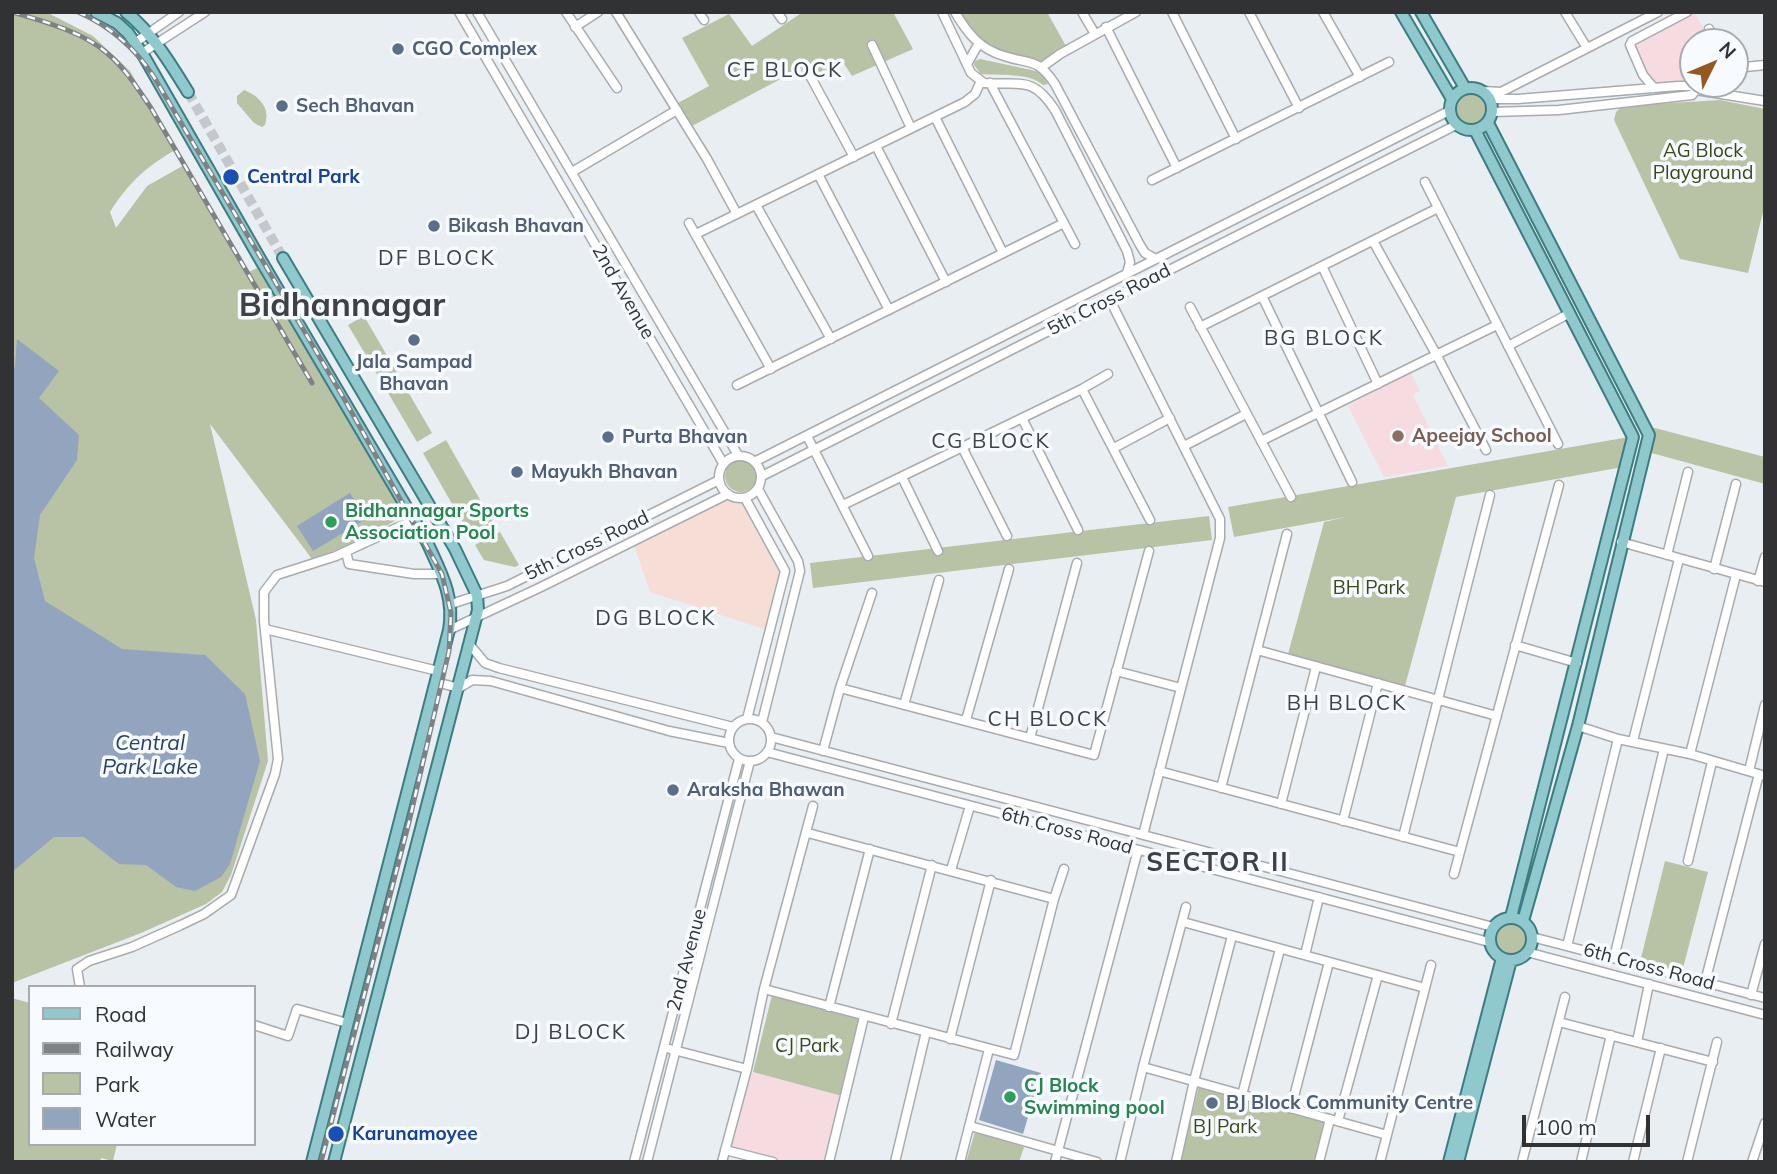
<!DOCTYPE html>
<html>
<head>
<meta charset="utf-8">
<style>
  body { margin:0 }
  #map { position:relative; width:1777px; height:1174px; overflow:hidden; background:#e9eef3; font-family:Mulish,sans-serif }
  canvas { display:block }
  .frame { position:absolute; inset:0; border:14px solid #303234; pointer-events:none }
  .legend { position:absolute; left:28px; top:985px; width:228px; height:161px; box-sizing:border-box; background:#f7fbff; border:2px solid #a7abae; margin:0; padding:9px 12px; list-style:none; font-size:21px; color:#303234 }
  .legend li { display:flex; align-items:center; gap:14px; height:35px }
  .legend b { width:35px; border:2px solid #a7abae }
  .north { position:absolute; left:1679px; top:28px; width:70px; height:70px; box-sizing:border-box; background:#f7fbff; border:2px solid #a7abae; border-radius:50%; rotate:47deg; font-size:19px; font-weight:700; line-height:28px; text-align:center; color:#303234 }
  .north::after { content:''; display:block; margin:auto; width:24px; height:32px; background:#97581f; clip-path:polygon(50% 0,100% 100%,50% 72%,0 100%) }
  .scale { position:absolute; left:1522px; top:1115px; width:128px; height:32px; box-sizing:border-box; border:4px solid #303234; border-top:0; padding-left:9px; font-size:21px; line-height:24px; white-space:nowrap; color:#303234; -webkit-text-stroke:5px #f7fbff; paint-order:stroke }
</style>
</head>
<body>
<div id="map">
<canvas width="1777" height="1174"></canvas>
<div class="frame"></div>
<ul class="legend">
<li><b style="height:9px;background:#8fc9cd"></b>Road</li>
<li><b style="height:9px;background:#7f8285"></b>Railway</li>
<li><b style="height:19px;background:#b8c2a5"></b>Park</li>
<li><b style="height:19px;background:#93a4bf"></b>Water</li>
</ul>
<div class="north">N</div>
<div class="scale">100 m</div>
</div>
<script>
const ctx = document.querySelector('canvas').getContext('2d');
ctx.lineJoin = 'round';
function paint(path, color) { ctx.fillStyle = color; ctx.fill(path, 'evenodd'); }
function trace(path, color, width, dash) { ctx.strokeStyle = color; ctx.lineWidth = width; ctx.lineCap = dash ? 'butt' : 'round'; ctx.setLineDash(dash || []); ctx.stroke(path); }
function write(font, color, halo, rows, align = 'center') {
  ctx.font = font + ' Mulish,sans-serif'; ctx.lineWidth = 7; ctx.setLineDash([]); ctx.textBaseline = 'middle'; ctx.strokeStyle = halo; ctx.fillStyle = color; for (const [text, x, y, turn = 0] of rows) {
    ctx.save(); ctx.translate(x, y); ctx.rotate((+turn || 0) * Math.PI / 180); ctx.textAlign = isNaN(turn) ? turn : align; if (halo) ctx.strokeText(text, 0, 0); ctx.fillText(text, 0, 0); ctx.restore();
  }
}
paint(new Path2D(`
  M727 498 746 502 779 567 780 574 767 630 650 592 634 545Z`), '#f6ddd5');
paint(new Path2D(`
  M1695 13 1711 42H1693V80L1658 85 1645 72 1633 42Z
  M1410 371 1420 391 1413 395 1448 466 1384 477 1348 406Z
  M753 1072 842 1096 826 1162H788L729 1147Z`), '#f6dce0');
paint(new Path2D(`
  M12 12H46L93 36 130 71 175 150C145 168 129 182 110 212L116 228 147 186 186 164 249 272 257 268 407 514 360 541 312 559 210 424 256 620 268 761 231 875 222 892 206 904 141 933 12 983Z
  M803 12H893L913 49 852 76 843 62 814 80 807 65 692 126 678 103 709 86 682 38 729 14 752 46Z
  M960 12H1047L1066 46 1048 62C1005 55 983 51 960 12Z
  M980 59 1036 71 1042 74 1048 84 1043 85C1028 72 1000 76 981 74L974 65 975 61Z
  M244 90C259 96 271 108 265 125L262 127 254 123 237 103V96Z
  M1455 109a16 16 0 1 1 32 0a16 16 0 1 1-32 0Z
  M1720 100 1765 109V204L1748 273 1680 259 1614 120 1616 112 1622 106Z
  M364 316 432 433 417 442 348 325Z
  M1651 427 1765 457V484L1648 452 1653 435Z
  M1629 437 1623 467 1456 497 1405 686 1288 654 1324 522 1346 517 1234 537 1228 507Z
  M446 440 495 526 472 539 423 453Z
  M725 476a16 16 0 1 1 32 0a16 16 0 1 1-32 0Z
  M1209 516 1212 540 813 588 810 563Z
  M500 532 519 565 515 567 484 560 475 545Z
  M1665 861 1708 872 1682 972 1640 962Z
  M1495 939a16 16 0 1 1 32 0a16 16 0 1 1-32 0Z
  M772 995 861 1019 842 1096 753 1072Z
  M12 998 30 1003V1144H117L113 1161 101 1158 100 1162H12Z
  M1199 1086 1326 1122 1316 1162H1180Z
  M975 1132 1024 1147 1019 1162H966Z`), '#b8c2a5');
paint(new Path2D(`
  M17 339 59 371 39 398 79 435 77 460 40 515 34 558 45 601 122 649 205 655 245 694 260 761 230 864 221 877 195 891 176 887 146 865 119 864 84 837H54L12 872V370L15 367Z
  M350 493 366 519 313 551 297 526Z
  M996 1060 1041 1073 1023 1134 979 1120Z`), '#93a4bf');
trace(new Path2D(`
  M188 92 283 258`), '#c4c8cd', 10, [10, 5]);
const minor = new Path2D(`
  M459 12 723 463
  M477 12 738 455
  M566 12 617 88
  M616 12 707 159 737 214
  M699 12 704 20
  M777 12 782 19
  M942 12 971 73 984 83C1021 86 1032 75 1055 110L1127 251 1130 262 1127 273
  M955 12C967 33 980 49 1004 56 1031 65 1037 57 1055 84L1140 245 1145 253 1156 259
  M1082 12 1095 34
  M1172 12 1236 139
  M1249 12 1299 108
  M1323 12 1360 77
  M1565 12 1587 48
  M575 27 598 12
  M1106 27 1177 168
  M1709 29 1716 42
  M136 42 179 12
  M872 45 911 128
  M142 53 205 12
  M967 64 979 43
  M1042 67 1060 54 1136 12
  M1735 68 1765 65
  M807 70 854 157
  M990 83 1075 244
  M1654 88 1643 75 1630 45 1632 41 1687 12
  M1483 91 1501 92 1658 12
  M1490 99H1518L1678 86H1692L1696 90 1765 101
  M1492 112 1559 110 1692 95 1696 90
  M935 117 1003 253
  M876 146 946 282
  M572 172 677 110
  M818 174 889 310
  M1152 180 1389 62
  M1425 182 1558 444
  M756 205 831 339
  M689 223 771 369
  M696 234 965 102 975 94 981 81
  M1373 241 1436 354 1486 450
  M1322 266 1378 384
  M1262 296 1352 482
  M1110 300 1220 519V538L1143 835
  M1190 307 1291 497
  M1200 327 1438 208
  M1508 346 1570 313
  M737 385 1064 223
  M1082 389 1150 520
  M1022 418 1078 530
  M807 436 868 556
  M1261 441 1497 325
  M1184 446 1246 414
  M962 447 1007 536
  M1114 448 1170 418
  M719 477a21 21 0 1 1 42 0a21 21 0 1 1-42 0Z
  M756 461 1449 111
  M762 476 1456 125
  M902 477 938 551
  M758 489 798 561 800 571 762 722
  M745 498 785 571 747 719
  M843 505 1082 389 1108 374
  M1621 542 1765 582
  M346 552 349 564 414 574H442
  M1667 555 1688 472
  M1714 569 1736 484
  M1758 581 1765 557
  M451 604 507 586 719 480
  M265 629 438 671
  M449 630 541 587 728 494
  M470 645 485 663 499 668 733 727
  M1515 645 1577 663
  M1257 650 1497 716
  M1116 671 1181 688
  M436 682 459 688 472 680 491 681 669 731 729 743
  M840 688 1094 755 1149 551
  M904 705 939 580
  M729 740a21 21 0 1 1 42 0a21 21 0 1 1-42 0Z
  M966 720 1009 569
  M1578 726 1618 739 1690 754 1765 776
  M771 737 1493 927
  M1030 738 1077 563
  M1633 741 1679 559
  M823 751 840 688 872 593
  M767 752 1489 942
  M1690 754 1736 575
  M1159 771 1460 852
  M1749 771 1765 705
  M1221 788 1287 534
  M1281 804 1316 667
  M1343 821 1378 683
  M808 833 1054 899 1064 869
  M1403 837 1490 495
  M1688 861 1712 762
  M951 870 970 806
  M1454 874 1559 485
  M1183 922 1425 988
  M1532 937 1765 998
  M1567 946 1618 739
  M1527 952 1765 1015
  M1305 955 1319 897
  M1614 958 1664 749
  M1705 982 1759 774
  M80 987 77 969 89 961 132 947 181 925 204 914 231 895 275 774 278 759 264 621V592L277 575 336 556 414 520
  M764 989 1014 1055 1054 899
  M1751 995 1765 944
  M829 1007 870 849
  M1559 1022 1713 1062
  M891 1024 932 865
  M254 1025 288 1036 297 1009 347 1023
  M950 1039 991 880
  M1637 1042 1649 984
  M670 1049 747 1069
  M1143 1067 1387 1135
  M1242 1095 1280 949
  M1291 1108 1329 962
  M1338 1121 1378 975
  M970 1126 1097 1162
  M725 1150 773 1162
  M634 1162 739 759
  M647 1162 750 761
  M722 1162 747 1069 764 989 813 806
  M829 1162 864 1017
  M895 1162 926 1032
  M960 1162 989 1049
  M1055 1162 1138 850
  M1120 1162 1143 1067 1186 907
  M1176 1162 1194 1081 1232 936
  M1319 1162 1330 1119
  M1380 1162 1431 965
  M1522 1162 1565 997
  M1581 1162 1611 1035
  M1633 1162 1661 1048
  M1687 1162 1717 1042
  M1752 1162 1765 1123`);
const major = new Path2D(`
  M96 12 117 23 128 33 142 53 260 259 427 542C440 571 455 596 449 630L312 1162
  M126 12C153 34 170 63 188 92
  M1401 12 1452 99
  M1421 12 1465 88
  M1450 109a21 21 0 1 1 42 0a21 21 0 1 1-42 0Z
  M1488 123 1649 435 1578 726 1523 921
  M1475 130 1633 437 1511 917
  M283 258 455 549 477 595 478 610 334 1162
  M1490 939a21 21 0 1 1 42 0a21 21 0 1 1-42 0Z
  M1449 1162 1502 958
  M1458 1162 1511 960`);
trace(minor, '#a7acb0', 11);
trace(major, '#3d7d82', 14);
trace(minor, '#fff', 8);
trace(major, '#8fc9cd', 10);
const rail = new Path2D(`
  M12 12C43 21 83 32 107 53 125 68 138 89 151 108L312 383
  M78 12C110 26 135 48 154 77L342 395 442 574 451 613 449 651 409 822 321 1162`);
trace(rail, '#7f8285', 5);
trace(rail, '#f7fbff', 2.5, [8]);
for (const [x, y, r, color] of [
  [398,49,7,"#5c6f8a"],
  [282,106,7,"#5c6f8a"],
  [231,177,9,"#1a4fb4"],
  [434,226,7,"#5c6f8a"],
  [414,340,7,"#5c6f8a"],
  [1398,436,7,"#8d6e63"],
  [608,437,7,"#5c6f8a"],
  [517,472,7,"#5c6f8a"],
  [331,522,7,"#2e9e5b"],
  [673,790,7,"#5c6f8a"],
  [1010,1097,7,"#2e9e5b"],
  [1212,1103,7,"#5c6f8a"],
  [336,1134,9,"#1a4fb4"]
]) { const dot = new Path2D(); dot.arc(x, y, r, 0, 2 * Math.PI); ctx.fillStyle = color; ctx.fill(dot); trace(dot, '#f7fbff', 2.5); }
write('bold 19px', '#4e5e75', '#f7fbff', [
  ["CGO Complex",412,49],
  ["Sech Bhavan",296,106],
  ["Bikash Bhavan",448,226],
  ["Jala Sampad",414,362,"center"],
  ["Bhavan",414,384,"center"],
  ["Purta Bhavan",622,437],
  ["Mayukh Bhavan",531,472],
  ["Araksha Bhawan",687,790],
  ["BJ Block Community Centre",1226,1103]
], 'left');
write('19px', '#384715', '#f7fbff', [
  ["AG Block",1703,151],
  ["Playground",1703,173],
  ["BH Park",1369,588],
  ["CJ Park",807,1046],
  ["BJ Park",1225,1127]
]);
write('bold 19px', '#164399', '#f7fbff', [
  ["Central Park",247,177],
  ["Karunamoyee",352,1134]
], 'left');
write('19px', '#303234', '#f7fbff', [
  ["2nd Avenue",623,292,60],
  ["5th Cross Road",1109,300,-27],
  ["5th Cross Road",587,546,-26],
  ["6th Cross Road",1067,831,15],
  ["2nd Avenue",687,960,-75],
  ["6th Cross Road",1649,967,15]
]);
write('bold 19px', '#785e54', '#f7fbff', [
  ["Apeejay School",1412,436]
], 'left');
write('bold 19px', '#27864d', '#f7fbff', [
  ["Bidhannagar Sports",345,511],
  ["Association Pool",345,533],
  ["CJ Block",1024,1086],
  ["Swimming pool",1024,1108]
], 'left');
ctx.letterSpacing = '2px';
write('21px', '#3e4246', '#f7fbff', [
  ["CF BLOCK",785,71],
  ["DF BLOCK",437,259],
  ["BG BLOCK",1324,339],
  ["CG BLOCK",991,442],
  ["DG BLOCK",656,619],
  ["BH BLOCK",1347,704],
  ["CH BLOCK",1048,720],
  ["DJ BLOCK",571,1033]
]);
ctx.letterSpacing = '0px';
write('italic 21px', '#284168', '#f7fbff', [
  ["Central",150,744],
  ["Park Lake",150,768]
]);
ctx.letterSpacing = '2px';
write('bold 26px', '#3e4246', '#f7fbff', [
  ["SECTOR II",1218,863]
]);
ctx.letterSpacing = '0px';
write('bold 33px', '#3e4246', '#f7fbff', [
  ["Bidhannagar",342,306]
]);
</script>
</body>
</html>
